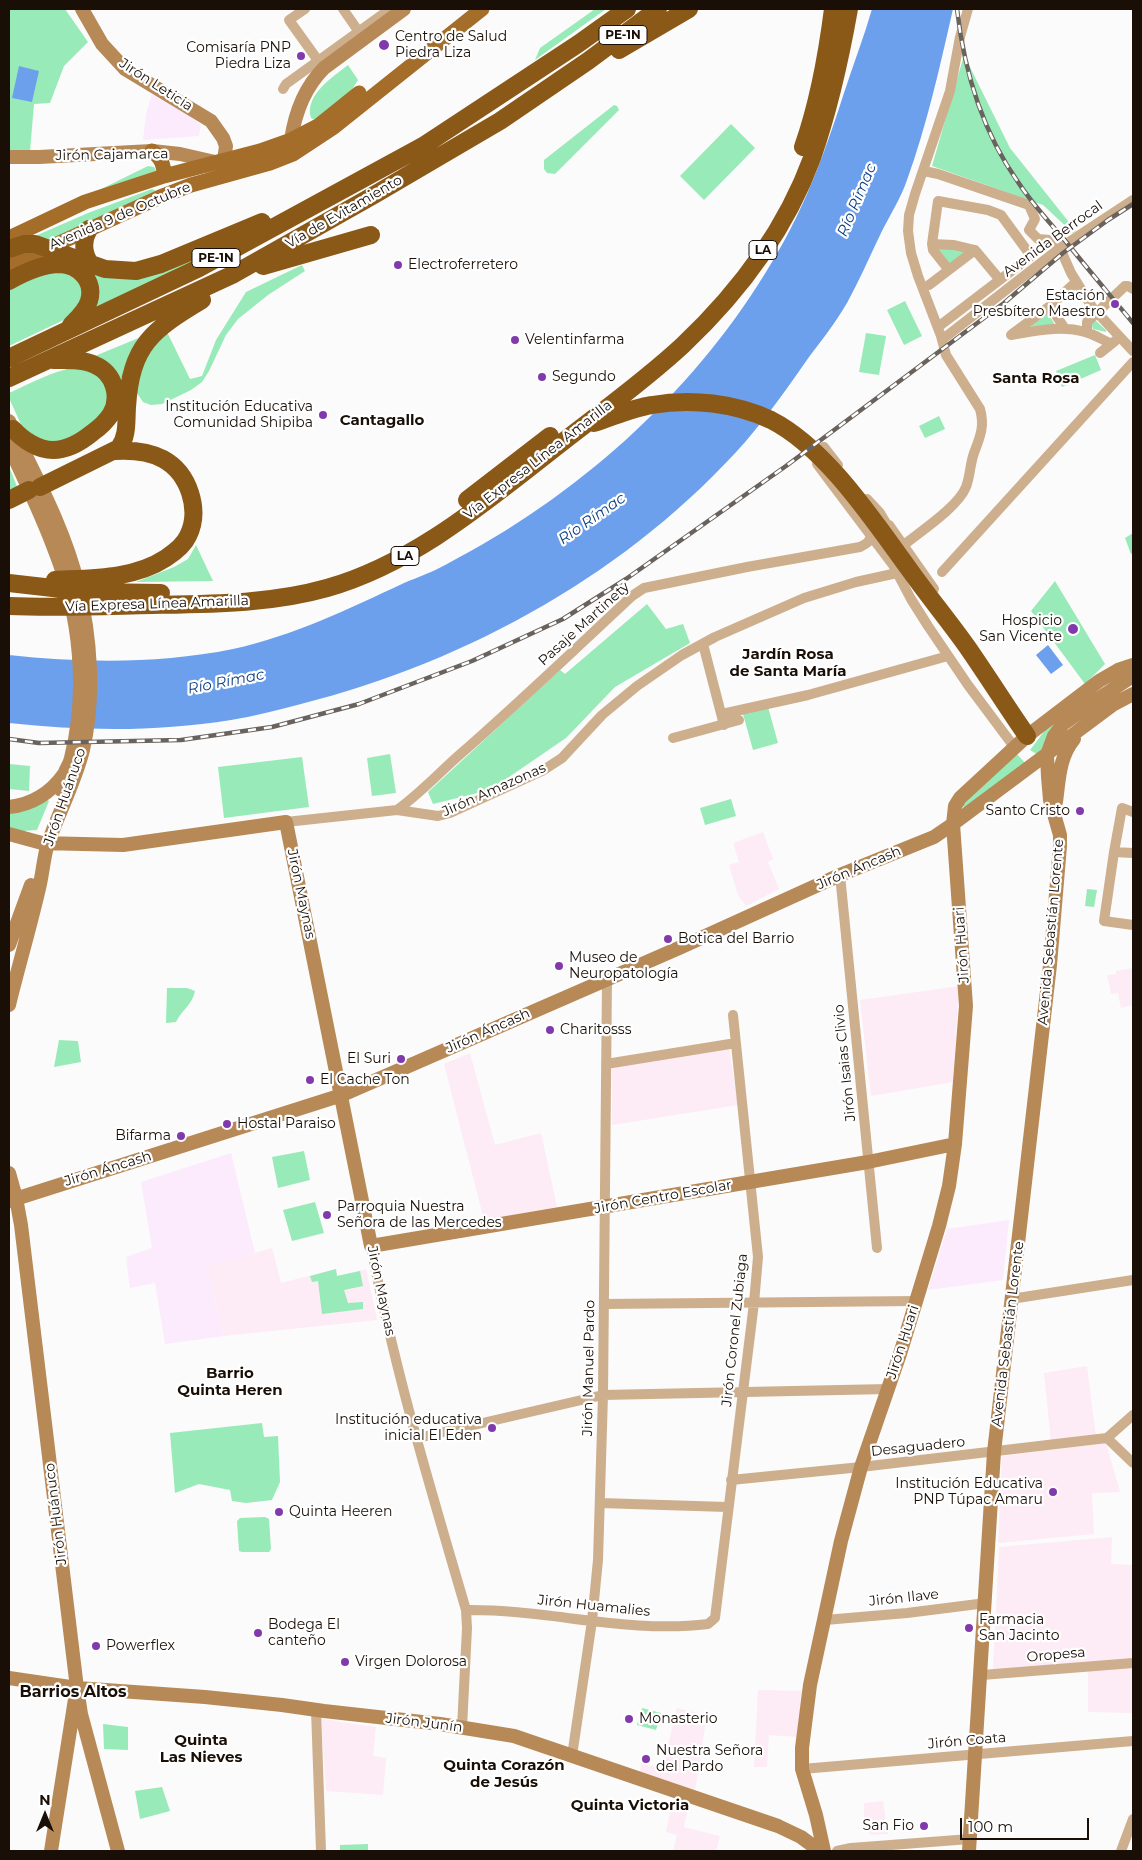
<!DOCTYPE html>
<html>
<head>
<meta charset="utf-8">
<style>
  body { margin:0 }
  #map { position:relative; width:1142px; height:1860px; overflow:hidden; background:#fbfbfb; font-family:Montserrat,sans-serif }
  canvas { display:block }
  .frame { position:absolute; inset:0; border:10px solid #190f07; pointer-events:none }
  .north { position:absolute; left:20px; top:1790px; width:50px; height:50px; -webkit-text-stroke:4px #fff; paint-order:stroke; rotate:0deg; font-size:14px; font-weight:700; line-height:20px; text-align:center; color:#190f07 }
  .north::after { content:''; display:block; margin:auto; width:18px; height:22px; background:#190f07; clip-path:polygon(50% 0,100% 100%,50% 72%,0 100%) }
  .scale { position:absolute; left:960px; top:1818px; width:129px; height:22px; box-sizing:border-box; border:2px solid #190f07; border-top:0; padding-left:6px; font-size:15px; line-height:18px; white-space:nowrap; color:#190f07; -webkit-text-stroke:4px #fff; paint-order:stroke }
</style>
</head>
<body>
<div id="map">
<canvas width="1142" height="1860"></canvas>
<div class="frame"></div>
<div class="north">N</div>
<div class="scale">100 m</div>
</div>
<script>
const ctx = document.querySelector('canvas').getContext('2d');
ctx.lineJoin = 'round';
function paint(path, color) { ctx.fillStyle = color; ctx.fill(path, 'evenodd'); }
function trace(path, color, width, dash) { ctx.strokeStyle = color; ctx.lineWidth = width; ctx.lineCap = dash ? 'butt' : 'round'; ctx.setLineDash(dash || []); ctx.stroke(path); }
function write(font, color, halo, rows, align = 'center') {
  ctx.font = font + ' Montserrat,sans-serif'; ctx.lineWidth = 4.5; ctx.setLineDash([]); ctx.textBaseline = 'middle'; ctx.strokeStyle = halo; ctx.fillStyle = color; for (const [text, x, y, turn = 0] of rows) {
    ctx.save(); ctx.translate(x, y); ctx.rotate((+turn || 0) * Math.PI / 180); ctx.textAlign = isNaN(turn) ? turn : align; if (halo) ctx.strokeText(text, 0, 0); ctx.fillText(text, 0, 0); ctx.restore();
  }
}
paint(new Path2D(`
  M152 94 193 118 201 125 199 136 143 140 146 114Z
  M231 1153 255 1253 207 1267 224 1336 165 1344 155 1283 130 1288 128 1274 126 1257 152 1248 141 1182Z
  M1009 1220 1003 1280 928 1290 947 1229Z`), '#fbebfd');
paint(new Path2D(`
  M763 832 773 859 768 862 779 889 746 906 738 895 729 865 739 862 733 843Z
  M1133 968V1005L1121 1008 1118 993 1111 994 1107 975 1116 974V971Z
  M959 986 953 1082 871 1096 860 1000Z
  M729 1047 738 1105 612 1125V1067Z
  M470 1053 495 1145 541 1133 557 1207 484 1220 444 1064Z
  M272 1248 281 1283 336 1269 337 1276 366 1269 377 1320 224 1336 207 1267Z
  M1087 1366 1096 1437 1051 1442 1044 1373Z
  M1106 1443 1120 1492 1092 1493 1094 1534 998 1543 1002 1456Z
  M1112 1537 1111 1564 1133 1565V1660L993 1671 999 1547Z
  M1133 1666V1713L1088 1712V1670Z
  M758 1690 805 1691 798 1737 769 1735 767 1767H754Z
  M677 1708 707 1715 695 1790 640 1772 641 1763 662 1769Z
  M321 1719 376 1727 373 1756 386 1758 383 1795 326 1791Z
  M673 1799 689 1804 684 1827 720 1836 716 1851H673L677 1835 666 1832Z
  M883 1801 888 1834 870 1835 868 1822H864V1803Z`), '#fdebf6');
paint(new Path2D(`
  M9 9H65L88 42 64 66 50 103 34 104 30 151H9Z
  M595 9H606L535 60 540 48Z
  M964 55 1010 148 1076 231 1073 233 1043 205 932 166Z
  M348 65 358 80 349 94 315 120 311 118C304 95 333 77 348 65Z
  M614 105 617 106 619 110 555 174 547 173 544 169V160Z
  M731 124 755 148 704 200 680 176Z
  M148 166 154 167 156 171 91 194Z
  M152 189 156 191 43 243 26 240 88 213Z
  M954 245 975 250 948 269 933 250Z
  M222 248 95 308 79 267 98 274Z
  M302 265 305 271 268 295 238 319 226 335 209 371 202 382 191 390 162 404 151 405 143 402 137 393 136 376 149 348 167 332 190 379 202 376 216 340 246 292Z
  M40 272H74L87 293 70 317 9 346V286Z
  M905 301 922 336 904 345 887 310Z
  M1048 313 1055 325 1032 328 1031 326Z
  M1095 320 1106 330V332L1093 329 1091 322Z
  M866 333 886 336 879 375 859 372Z
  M141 337 122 378 118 380 90 358Z
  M1095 355 1101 370 1062 387 1056 371Z
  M77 367 102 375 110 399 96 423 54 447 23 429 9 398V393C31 383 53 371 77 367Z
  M939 416 945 429 925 438 919 426Z
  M10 469 18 489 9 496V470Z
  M1133 533V553L1131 554 1125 538Z
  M196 545 213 581 136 582 174 567 188 559Z
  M1055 581 1105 664 1085 684 1031 611Z
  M647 604 666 629 683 624 690 643 615 687 566 738 490 790 433 804 428 792 560 670 565 674Z
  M768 707 778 743 753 750 743 714Z
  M1058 720 1040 756 1030 750 1046 729Z
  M390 754 396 793 372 796 367 758Z
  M1017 754 1026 764 964 810 963 805Z
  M302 757 309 807 224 818 218 767Z
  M9 764 30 766 29 791 9 789Z
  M46 798 49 801 37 830 23 831 9 828V810Z
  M731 799 736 816 705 825 700 808Z
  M1087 889 1097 890 1094 907 1085 906Z
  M167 988H187L195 991C193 1004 181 1011 176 1022L166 1023Z
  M59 1040 78 1041 81 1062 54 1067Z
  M304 1151 310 1180 278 1188 272 1157Z
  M315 1202 324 1233 292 1241 283 1210Z
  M336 1269 337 1276 360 1271 363 1286 344 1290 348 1303 363 1302V1309L322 1314 318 1281 312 1282 310 1276Z
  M262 1423 264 1437 278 1436 280 1482 272 1500 246 1503 232 1501 230 1490 199 1484 175 1493 170 1433Z
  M265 1517 269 1519 271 1549 269 1552H242L239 1551 237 1521 240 1518Z
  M642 1708 661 1713 656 1730 637 1725Z
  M103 1724 128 1727V1750L104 1749Z
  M162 1787 170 1811 140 1819 135 1791Z
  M368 1844V1851H340V1845Z`), '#98eab8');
paint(new Path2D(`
  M872 9H953C940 66 927 125 907 180 901 198 890 215 881 233 870 256 859 281 847 303 836 322 822 340 809 357 789 386 769 414 746 441 630 572 470 661 301 704 278 710 255 716 231 720 157 732 83 731 9 723V655C83 663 159 664 233 649 293 636 348 609 404 583 418 577 433 572 447 564 576 497 690 396 766 272 803 213 823 158 844 93 853 65 864 37 872 9Z
  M19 66 39 71 32 102 12 98Z
  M1048 645 1063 665 1051 674 1036 655Z`), '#6ca0ed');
trace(new Path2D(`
  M305 9 289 20 322 66
  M343 9 359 32
  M283 89 286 84 390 9
  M924 171 938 174 1029 205 1035 219 1029 230 1038 239 1050 240 1060 248 1071 273 1092 307 1133 351
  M932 244 954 245 975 250 1000 280
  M929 285 975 250
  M1050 306 1065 329
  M938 327 1031 256 1001 215 988 210 938 201 932 244 933 250 948 269
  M1087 332V322L1125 286H1128L1133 289
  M1012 334 1050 306 1076 282
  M1011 335C1036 331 1061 325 1085 332 1094 334 1102 340 1110 343
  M943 339 1060 248 1133 200
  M1100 353 1115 341
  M824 447 838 465
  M817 464 893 565 911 599 928 626 968 685 1015 748
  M867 499 880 513 886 523
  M904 545C921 531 958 507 966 487 970 477 970 464 974 453 980 437 985 426 980 409L946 355 941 336 918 276 911 253 908 231 909 215 915 194 950 91 960 37 968 9
  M942 572 1133 362
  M703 644 724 725
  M722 714 808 695 948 656
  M673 738 739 720
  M397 810C419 794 437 775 457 757 517 705 574 650 632 596L644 588 747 567 860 547C862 546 866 544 868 542 874 533 874 520 889 525L934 589
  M1133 812 1122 808 1114 852 1104 921 1133 925
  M286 822 397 810 438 816 450 813 542 771 562 758 602 715 637 686 682 655 715 637 804 598 856 582 897 573
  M1114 852 1133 853
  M840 875 877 1248
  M606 1064 736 1043
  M371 1246C394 1369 431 1490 466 1610L467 1628 462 1728
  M1011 1299 1133 1280
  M604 1304 916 1301
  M418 1438 603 1395 888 1389
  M1107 1438 1133 1463
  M1107 1438 1133 1415
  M731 1480 861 1467 1107 1438
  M600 1503 727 1507
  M466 1610C547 1609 627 1634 708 1624L715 1618 754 1303 758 1257 733 1015
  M825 1620 907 1613 986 1603
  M982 1675 1133 1663
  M316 1710 321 1851
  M572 1756 592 1621 598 1560 603 1395 607 979
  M802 1769 1133 1741
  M837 1851 851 1848 970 1839
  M1121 1851 1133 1819`), '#cdaf8e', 10);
trace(new Path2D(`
  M82 9 102 44 125 69 211 121 223 138 226 146 224 160
  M291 140C295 113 304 88 324 68L404 9
  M9 157H39L152 151 180 154 215 162
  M9 421C34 474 64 527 78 585 91 638 95 697 83 750 75 782 59 812 48 843 44 856 43 870 40 884 31 924 19 964 9 1005
  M9 446C25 481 42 515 55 551 80 615 88 691 71 758 70 763 67 767 65 772 64 778 63 784 61 790
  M1056 802C1059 780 1059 757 1074 739
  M9 807C31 805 51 793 64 774
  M9 834 42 843 123 845 286 822 371 1246 868 1162 955 1144
  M9 945 31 885
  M9 1173 16 1198 21 1225 77 1688 81 1714 118 1851
  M9 1201 342 1095 679 948 840 875 934 837 953 824 1114 704 1133 694
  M9 1678 77 1688 205 1697 282 1705 324 1711 440 1724 514 1736 778 1826 801 1837 820 1851
  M51 1851 75 1699
  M824 1851 816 1815 802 1769V1748L810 1685 841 1541 861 1467 900 1354 939 1226 949 1186 955 1144 966 1006 953 824 955 806 960 798 1027 736 1099 681 1118 670 1133 665
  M969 1851 994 1452 1050 965 1060 846V835L1050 800 1048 777 1047 755 1054 736 1063 724 1107 693 1133 676`), '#b68957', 14);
trace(new Path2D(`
  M152 151C161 158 164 164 164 176
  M9 238 85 202 164 176 260 151 291 140 318 126 359 93
  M9 266 160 197 191 185 270 163 293 154 334 127 482 9`), '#a46d29', 15);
trace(new Path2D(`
  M619 50 689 9
  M803 147C819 102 827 56 833 9
  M89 229C82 241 83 254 91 265
  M9 249 24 244H35L105 269 136 271 161 264 262 222
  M263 266 371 235
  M9 281C23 273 43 264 60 264 79 265 95 281 89 301 86 311 78 318 71 325
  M9 358 199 268 423 146 578 44 627 9
  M9 378 234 274 374 195 500 121 588 61 658 9
  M594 423C613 417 632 408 652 405 691 398 735 403 771 420 826 448 873 520 909 569 928 596 949 621 968 648 988 677 1007 707 1027 736
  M13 429C23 440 38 450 53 450 68 450 81 442 92 433 99 428 106 422 111 414 121 397 114 373 95 365 83 359 67 360 53 360
  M40 487 119 448C128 436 126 421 127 407 131 345 152 330 202 300
  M9 500 29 490
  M467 500 550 436
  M55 580C93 578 134 579 166 558 175 552 184 545 188 536 201 510 189 473 163 459 148 451 132 450 115 451
  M9 583 88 592 161 593
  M9 606C56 608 104 606 152 605 210 604 271 604 327 588 408 565 476 510 541 459 588 421 639 386 683 345 738 293 786 229 812 158 829 109 840 60 849 9`), '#8b5917', 18);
const rail = new Path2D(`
  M957 9C964 70 982 131 1018 182 1031 202 1047 220 1063 238 1086 267 1110 295 1133 323
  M9 739 39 743 181 740 272 727 359 704 472 661 563 619 626 579 786 466 1004 303 1063 253 1108 220 1133 204`);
trace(rail, '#69625d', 4.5);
trace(rail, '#fff', 2.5, [8]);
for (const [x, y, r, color] of [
  [384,45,6,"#803aad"],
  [301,56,5,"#803aad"],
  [398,265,5,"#803aad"],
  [1115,304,5,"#803aad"],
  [515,340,5,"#803aad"],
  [542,377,5,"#803aad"],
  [323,415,5,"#803aad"],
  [1073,629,6,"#803aad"],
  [1080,811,5,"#803aad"],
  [668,939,5,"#803aad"],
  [559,966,5,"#803aad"],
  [550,1030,5,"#803aad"],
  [401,1059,5,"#803aad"],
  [310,1080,5,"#803aad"],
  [227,1124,5,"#803aad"],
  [181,1136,5,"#803aad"],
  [327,1215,5,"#803aad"],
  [492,1428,5,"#803aad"],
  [1053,1492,5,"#803aad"],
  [279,1512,5,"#803aad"],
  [969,1628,5,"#803aad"],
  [258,1633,5,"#803aad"],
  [96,1646,5,"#803aad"],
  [345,1662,5,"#803aad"],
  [629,1719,5,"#803aad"],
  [646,1759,5,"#803aad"],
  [924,1826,5,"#803aad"]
]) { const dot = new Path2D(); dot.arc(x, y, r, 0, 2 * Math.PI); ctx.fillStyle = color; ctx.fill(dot); trace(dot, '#fff', 2); }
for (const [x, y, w] of [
  [623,35,48],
  [763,250,28],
  [216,258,48],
  [405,556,28]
]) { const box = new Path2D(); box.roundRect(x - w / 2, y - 9.5, w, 19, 4); ctx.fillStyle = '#fff'; ctx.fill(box); trace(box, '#190f07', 1); }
write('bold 12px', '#190f07', null, [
  ["PE-1N",623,35],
  ["LA",763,250],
  ["PE-1N",216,258],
  ["LA",405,556]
]);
write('14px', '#190f07', '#fff', [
  ["Centro de Salud",395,37],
  ["Piedra Liza",395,53],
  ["Comisaría PNP",291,48,"right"],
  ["Piedra Liza",291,64,"right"],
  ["Electroferretero",408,265],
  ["Estación",1105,296,"right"],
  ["Presbítero Maestro",1105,312,"right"],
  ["Velentinfarma",525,340],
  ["Segundo",552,377],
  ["Institución Educativa",313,407,"right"],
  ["Comunidad Shipiba",313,423,"right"],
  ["Hospicio",1062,621,"right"],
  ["San Vicente",1062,637,"right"],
  ["Santo Cristo",1070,811,"right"],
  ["Botica del Barrio",678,939],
  ["Museo de",569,958],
  ["Neuropatología",569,974],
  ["Charitosss",560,1030],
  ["El Suri",391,1059,"right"],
  ["El Cache Ton",320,1080],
  ["Hostal Paraiso",237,1124],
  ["Bifarma",171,1136,"right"],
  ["Parroquia Nuestra",337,1207],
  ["Señora de las Mercedes",337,1223],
  ["Institución educativa",482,1420,"right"],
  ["inicial El Eden",482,1436,"right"],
  ["Institución Educativa",1043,1484,"right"],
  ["PNP Túpac Amaru",1043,1500,"right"],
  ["Quinta Heeren",289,1512],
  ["Farmacia",979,1620],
  ["San Jacinto",979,1636],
  ["Bodega El",268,1625],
  ["canteño",268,1641],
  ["Powerflex",106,1646],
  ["Virgen Dolorosa",355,1662],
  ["Monasterio",639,1719],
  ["Nuestra Señora",656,1751],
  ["del Pardo",656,1767],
  ["San Fio",914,1826,"right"]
], 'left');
write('14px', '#190f07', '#fff', [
  ["Jirón Leticia",156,85,33],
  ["Jirón Cajamarca",112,155,-1],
  ["Vía de Evitamiento",344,212,-30],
  ["Avenida 9 de Octubre",120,216,-23],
  ["Avenida Berrocal",1053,239,-36],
  ["Vía Expresa Línea Amarilla",538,460,-38],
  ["Vía Expresa Línea Amarilla",157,604,-2],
  ["Pasaje Martinety",584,624,-42],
  ["Jirón Amazonas",494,790,-24],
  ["Jirón Huánuco",65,797,-71],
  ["Jirón Áncash",859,868,-23],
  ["Jirón Maynas",301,894,78],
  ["Avenida Sebastián Lorente",1051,932,-85],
  ["Jirón Huari",962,945,-94],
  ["Jirón Áncash",488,1031,-24],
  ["Jirón Isaias Clivio",845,1063,-96],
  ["Jirón Áncash",108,1169,-17],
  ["Jirón Centro Escolar",663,1197,-10],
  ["Jirón Maynas",381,1291,78],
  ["Jirón Coronel Zubiaga",735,1330,-84],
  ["Avenida Sebastián Lorente",1008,1334,-83],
  ["Jirón Huari",903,1342,-72],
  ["Jirón Manuel Pardo",589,1368,-89],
  ["Desaguadero",918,1447,-6],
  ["Jirón Huánuco",56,1514,-97],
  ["Jirón Ilave",904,1598,-6],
  ["Jirón Huamalies",594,1606,6],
  ["Oropesa",1056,1655,-5],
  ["Jirón Junín",424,1723,7],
  ["Jirón Coata",967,1741,-5]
]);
write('italic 15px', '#0d3e82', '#fff', [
  ["Río Rímac",857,200,-67],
  ["Río Rímac",592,519,-35],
  ["Río Rímac",226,682,-11]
]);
write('bold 15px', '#190f07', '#fff', [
  ["Santa Rosa",1036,379],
  ["Cantagallo",382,421],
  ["Jardín Rosa",788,655],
  ["de Santa María",788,672],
  ["Barrio",230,1374],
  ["Quinta Heren",230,1391],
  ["Quinta",201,1741],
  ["Las Nieves",201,1758],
  ["Quinta Corazón",504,1766],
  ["de Jesús",504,1783],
  ["Quinta Victoria",630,1806]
]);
write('bold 16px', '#190f07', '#fff', [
  ["Barrios Altos",73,1692]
]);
</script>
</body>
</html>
